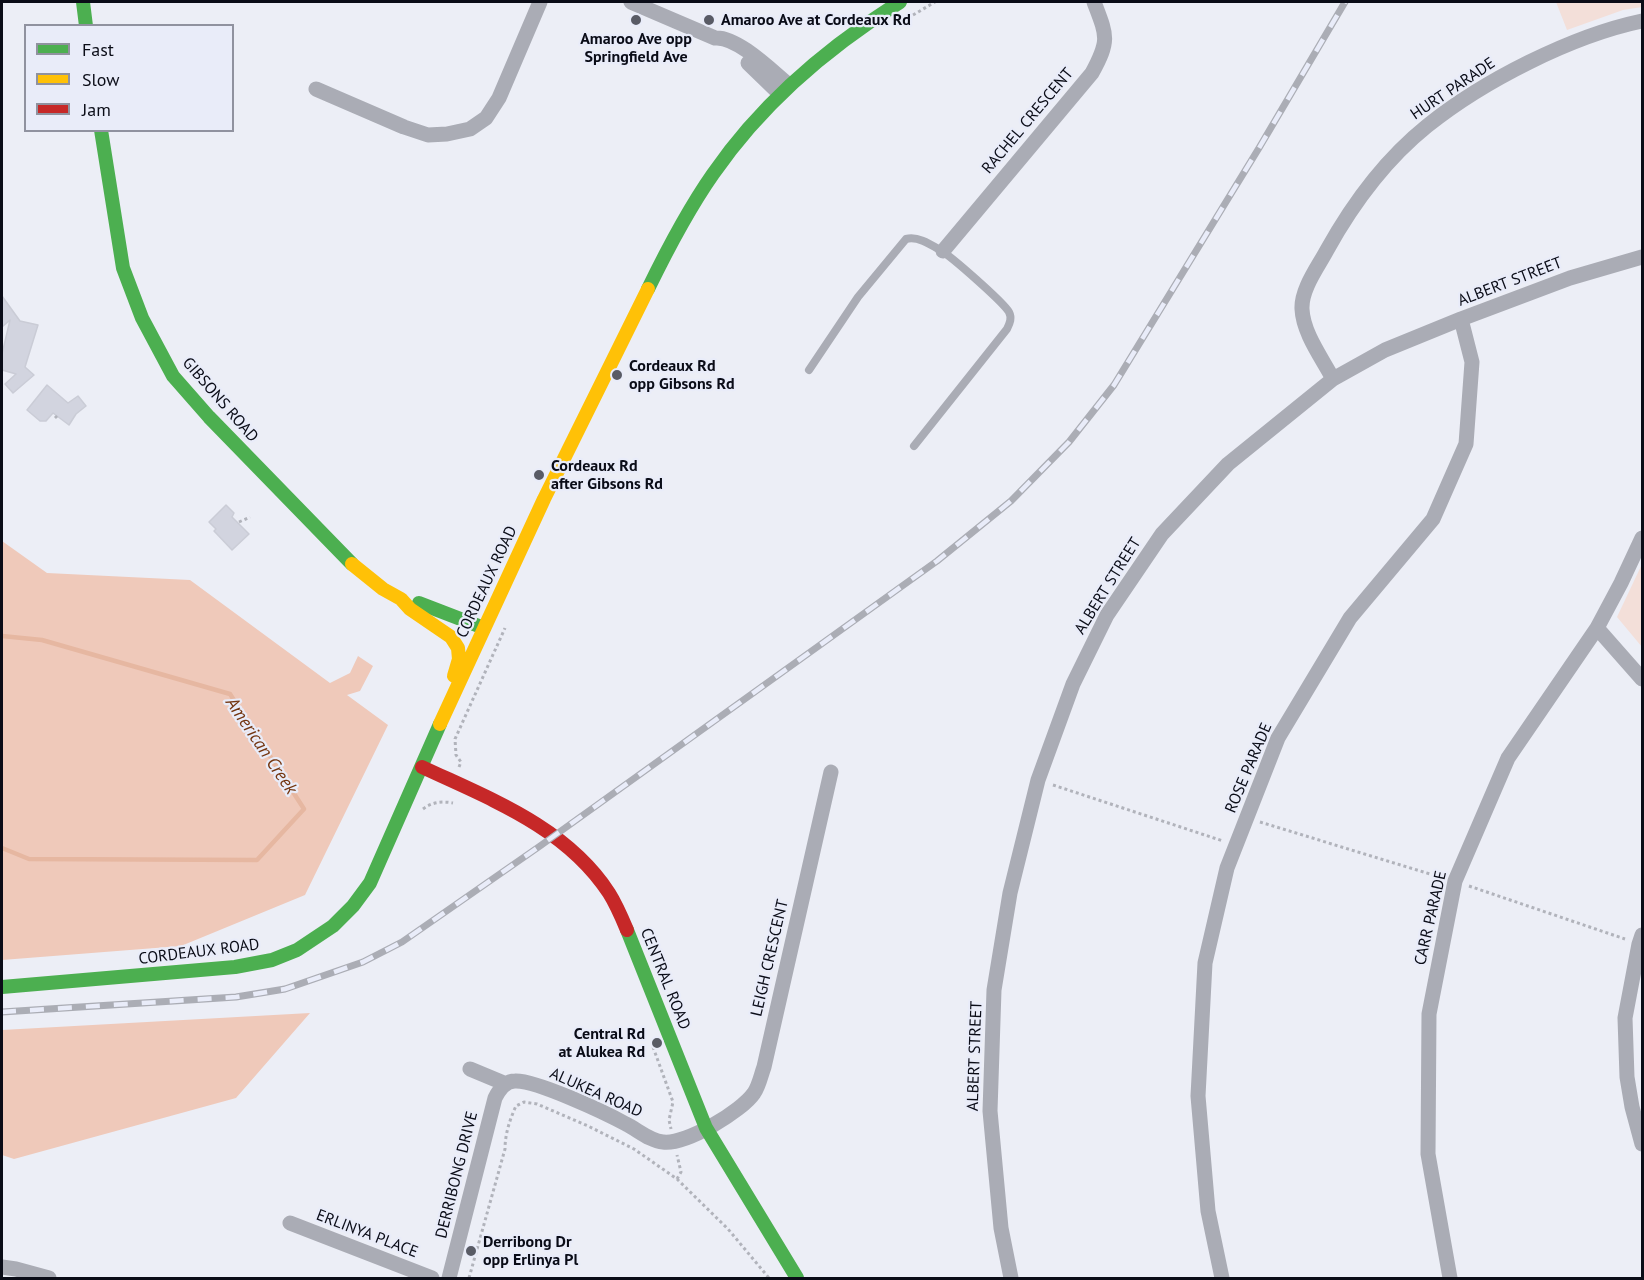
<!DOCTYPE html>
<html>
<head>
<meta charset="utf-8">
<style>
  body { margin:0 }
  #map { position:relative; width:1644px; height:1280px; overflow:hidden; background:#eceef6; font-family:"PT Sans",sans-serif }
  canvas { display:block }
  .frame { position:absolute; inset:0; border:3px solid #0a0c17; pointer-events:none }
  .legend { position:absolute; left:24px; top:24px; width:210px; height:108px; box-sizing:border-box; background:#e9ecf9; border:2px solid #90929f; margin:0; padding:8px 10px; list-style:none; font-size:18px; color:#0a0c17 }
  .legend li { display:flex; align-items:center; gap:12px; height:30px }
  .legend b { width:30px; border:2px solid #90929f }
</style>
</head>
<body>
<div id="map">
<canvas width="1644" height="1280"></canvas>
<div class="frame"></div>
<ul class="legend">
<li><b style="height:8px;background:#4caf50"></b>Fast</li>
<li><b style="height:8px;background:#ffc107"></b>Slow</li>
<li><b style="height:8px;background:#c62828"></b>Jam</li>
</ul>
</div>
<script>
const ctx = document.querySelector('canvas').getContext('2d');
ctx.lineJoin = 'round';
function paint(path, color) { ctx.fillStyle = color; ctx.fill(path, 'evenodd'); }
function trace(path, color, width, dash) { ctx.strokeStyle = color; ctx.lineWidth = width; ctx.lineCap = dash ? 'butt' : 'round'; ctx.setLineDash(dash || []); ctx.stroke(path); }
function write(font, color, halo, rows, align = 'center') {
  ctx.font = font + ' "PT Sans",sans-serif'; ctx.lineWidth = 4.5; ctx.setLineDash([]); ctx.textBaseline = 'middle'; ctx.strokeStyle = halo; ctx.fillStyle = color; for (const [text, x, y, turn = 0] of rows) {
    ctx.save(); ctx.translate(x, y); ctx.rotate((+turn || 0) * Math.PI / 180); ctx.textAlign = isNaN(turn) ? turn : align; if (halo) ctx.strokeText(text, 0, 0); ctx.fillText(text, 0, 0); ctx.restore();
  }
}
paint(new Path2D(`
  M1556 2H1642V7L1623 10 1567 30Z
  M1642 564V647L1617 617Z`), '#f3dfd9');
paint(new Path2D(`
  M2 541 47 573 190 580 330 683 350 673 358 656 373 666 360 691 347 695 388 725 305 895 181 946 2 960Z
  M310 1013 236 1098 14 1159 2 1155V1030Z`), '#efc9ba');
trace(new Path2D(`
  M2 636 42 640 230 694 304 809 257 860 29 859 2 848`), '#e6b7a1', 4.5);
const building = new Path2D(`
  M2 296 20 321 38 325 25 367 34 375 13 393 5 384 16 374 2 370V354L10 320 2 327Z
  M47 385 68 403 78 396 86 406 76 414 69 425 53 413 46 421H40L27 410Z
  M226 505 234 513 232 517 249 534 232 550 214 531 216 529 209 522Z`);
paint(building, '#d2d4df');
trace(building, '#caccd6', 1.5);
trace(new Path2D(`
  M913 15 935 2
  M55 416 57 418
  M239 522 250 517
  M459 767 461 762 456 755 455 739 505 628
  M1053 785 1223 841
  M423 809C432 802 442 801 453 803
  M1260 822 1443 878
  M1469 886 1625 939
  M653 1047 673 1102 669 1120 671 1129
  M677 1179 681 1172 677 1155
  M469 1278 505 1149C505 1134 510 1119 516 1106L524 1102 537 1104 588 1126 634 1149 677 1179 728 1229 769 1278`), '#b1b3bb', 3, [3, 3]);
trace(new Path2D(`
  M809 370 858 297 906 239C918 236 930 244 940 250 951 256 1003 302 1009 312 1012 318 1010 323 1007 329L914 446`), '#aaacb5', 8);
trace(new Path2D(`
  M631 2 715 38C737 36 772 71 789 85
  M748 63 780 94
  M316 89 404 127 428 135 447 134 470 129 486 118 499 98 540 2
  M943 251 1092 73C1110 40 1107 36 1094 2
  M1333 379C1322 358 1303 333 1302 309 1301 289 1318 267 1327 250 1352 205 1386 159 1427 126 1483 81 1571 36 1642 21
  M1597 628 1642 679
  M1642 935 1639 944 1625 1018 1627 1077 1632 1107 1642 1144
  M470 1069 506 1084
  M290 1223 432 1278
  M2 1267 16 1269 49 1278
  M449 1278 495 1098C499 1090 505 1081 515 1081 536 1080 606 1113 626 1124 638 1130 650 1141 663 1142 686 1145 742 1111 754 1093 759 1086 761 1075 764 1067L831 772
  M1011 1278 1001 1228 990 1111 994 990 1010 893 1038 780 1073 684 1107 615 1162 534 1228 464 1333 379 1385 350 1461 319 1570 278 1642 257
  M1222 1278 1208 1211 1198 1096 1205 963 1227 868 1278 738 1350 618 1433 519 1466 444 1472 362 1461 319
  M1450 1278 1428 1154 1429 1014 1455 881 1508 758 1597 628 1621 583 1642 538`), '#aaacb5', 15);
trace(new Path2D(`
  M83 2 86 26
  M101 130 123 268 142 318 173 376 209 417 352 564
  M648 289C667 250 687 211 713 174 762 103 828 47 900 2
  M419 603 484 628
  M627 930 706 1128 797 1278
  M2 987 235 967 272 960 297 950 333 926 353 906 370 883 440 724`), '#4caf50', 14);
trace(new Path2D(`
  M352 564 383 589 401 599 410 609 451 637 458 648 459 659 454 676
  M440 724 544 499 648 289`), '#ffc107', 14);
trace(new Path2D(`
  M422 767C490 799 566 827 609 893 616 904 622 918 627 930`), '#c62828', 14);
const rail = new Path2D(`
  M2 1012 236 997 285 989 363 962 402 942 540 846 937 561 1011 501 1069 442 1114 385 1259 148 1345 2`);
trace(rail, '#abadb5', 7);
trace(rail, '#e9ecf9', 4.5, [14]);
for (const [x, y, r, color] of [
  [636,20,6,"#595b65"],
  [709,20,6,"#595b65"],
  [617,375,6,"#595b65"],
  [539,475,6,"#595b65"],
  [657,1043,6,"#595b65"],
  [471,1251,6,"#595b65"]
]) { const dot = new Path2D(); dot.arc(x, y, r, 0, 2 * Math.PI); ctx.fillStyle = color; ctx.fill(dot); trace(dot, '#e9ecf9', 2); }
write('bold 16px', '#0a0c17', '#e9ecf9', [
  ["Amaroo Ave at Cordeaux Rd",721,20],
  ["Amaroo Ave opp",636,39,"center"],
  ["Springfield Ave",636,57,"center"],
  ["Cordeaux Rd",629,366],
  ["opp Gibsons Rd",629,384],
  ["Cordeaux Rd",551,466],
  ["after Gibsons Rd",551,484],
  ["Central Rd",645,1034,"right"],
  ["at Alukea Rd",645,1052,"right"],
  ["Derribong Dr",483,1242],
  ["opp Erlinya Pl",483,1260]
], 'left');
write('16px', '#0a0c17', '#e9ecf9', [
  ["HURT PARADE",1453,89,-34],
  ["RACHEL CRESCENT",1028,121,-50],
  ["ALBERT STREET",1510,282,-21],
  ["GIBSONS ROAD",220,400,49],
  ["CORDEAUX ROAD",487,582,-65],
  ["ALBERT STREET",1108,586,-58],
  ["ROSE PARADE",1249,768,-67],
  ["CARR PARADE",1431,918,-77],
  ["CORDEAUX ROAD",199,952,-7],
  ["LEIGH CRESCENT",770,958,-77],
  ["CENTRAL ROAD",665,979,68],
  ["ALBERT STREET",975,1056,-88],
  ["ALUKEA ROAD",596,1093,24],
  ["DERRIBONG DRIVE",457,1175,-76],
  ["ERLINYA PLACE",367,1234,21]
]);
write('italic 18px', '#743611', '#e9ecf9', [
  ["American Creek",261,746,56]
]);
</script>
</body>
</html>
